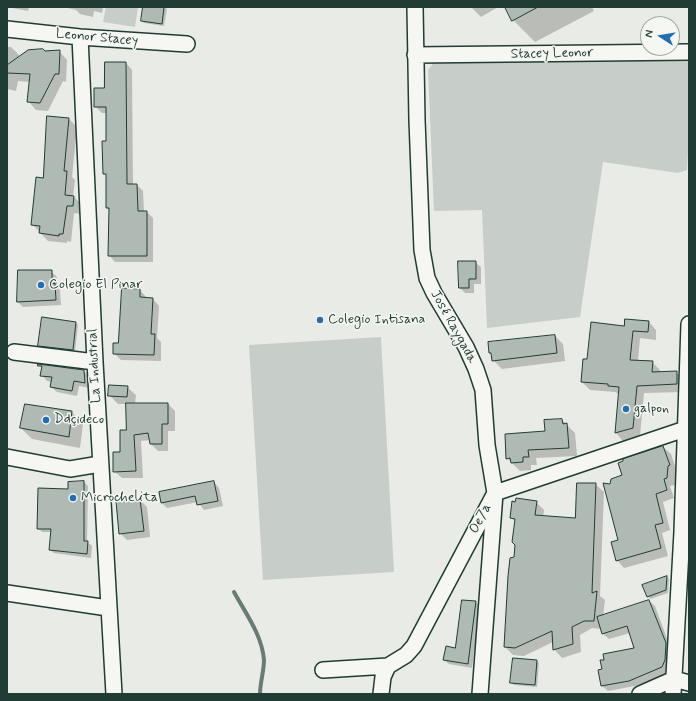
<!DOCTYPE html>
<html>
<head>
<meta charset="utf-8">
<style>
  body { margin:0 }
  #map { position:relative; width:696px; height:701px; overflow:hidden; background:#e9ebe7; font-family:Mynerve,sans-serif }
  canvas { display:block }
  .frame { position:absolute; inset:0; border:8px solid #1f3d34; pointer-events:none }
  .north { position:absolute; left:640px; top:16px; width:40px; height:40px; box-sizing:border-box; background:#f6f6f2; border:1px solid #a0aca6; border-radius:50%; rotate:282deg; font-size:11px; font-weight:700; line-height:16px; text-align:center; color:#1f3d34 }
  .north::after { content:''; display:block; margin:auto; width:14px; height:18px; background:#1f6fb2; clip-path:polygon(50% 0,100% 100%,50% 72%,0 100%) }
</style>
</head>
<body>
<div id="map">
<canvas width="696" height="701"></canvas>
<div class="frame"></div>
<div class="north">N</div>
</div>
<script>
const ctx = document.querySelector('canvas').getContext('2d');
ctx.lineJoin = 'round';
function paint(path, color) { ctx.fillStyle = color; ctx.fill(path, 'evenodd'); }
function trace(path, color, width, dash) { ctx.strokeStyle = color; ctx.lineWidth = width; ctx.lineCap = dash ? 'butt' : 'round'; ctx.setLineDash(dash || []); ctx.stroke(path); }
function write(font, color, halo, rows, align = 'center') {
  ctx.font = font + ' Mynerve,sans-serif'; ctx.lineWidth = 3; ctx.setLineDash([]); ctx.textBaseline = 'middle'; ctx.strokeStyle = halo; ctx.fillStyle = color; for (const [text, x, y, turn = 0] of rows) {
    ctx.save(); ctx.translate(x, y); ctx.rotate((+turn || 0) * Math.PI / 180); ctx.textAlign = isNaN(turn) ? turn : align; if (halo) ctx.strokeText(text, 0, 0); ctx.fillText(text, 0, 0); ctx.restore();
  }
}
paint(new Path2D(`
  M106 7H138L135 27 103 22Z
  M689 52V133L687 170 678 173 603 162 580 317 487 328 482 210 434 211 428 70 434 62 442 59Z
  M381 337 394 572 263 580 249 345Z`), '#c7cec9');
paint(new Path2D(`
  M7 7H29L28 11Z
  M64 7H103L102 13 94 11 93 17 80 14 76 10Z
  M144 7H164L167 9 164 26 144 23 142 21Z
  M471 7H498L481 17Z
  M506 7H592L594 11 535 42 513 20Z
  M7 47H11L19 55V58L59 51 67 60 66 82 63 81 48 111 36 110 28 101 30 82 18 81 16 91 7 89Z
  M126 63 132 70 133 185H137L143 191 144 212H147L153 218V262H115L109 255 110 210 107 208V176L104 173 107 142V113H102L95 106 105 89Z
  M69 119 77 127 72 177 75 180 73 196 81 204V214L74 213 71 242 67 241V243L48 241 32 224 43 179Z
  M475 262 481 267V284H474V293H465L460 288Z
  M51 271 57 277V287L60 290 61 305 23 307 18 302Z
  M140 290 147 298 153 299 159 306 157 338 161 342V361L121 360 114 353Z
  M43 318 76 323 78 325 75 352 42 348 39 346Z
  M649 322 656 330V340L640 338 638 361 652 362 660 370V373L676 372 684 380V392L644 393 640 436 623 441 616 433 619 394 615 392 590 390 582 382 588 360 625 327Z
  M555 336 563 344 565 361 502 369 493 360Z
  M39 365 84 371 89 376 90 388 79 386 77 396 57 392 51 387 52 382 47 381 42 375 43 369Z
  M127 387 136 395 135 404H168L175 411V431H168V451H158L151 444 150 440 141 441 143 478H122L114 471 127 431V404H118L110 396Z
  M72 412 83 424 80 448 32 439 21 428Z
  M562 420 575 433 577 456 536 458 537 465H531V470L520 471 507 458Z
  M663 447 671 454 677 472 676 473 675 485 670 486 674 498 663 502 670 530 662 533 668 556 624 568 617 560 619 541 611 485Z
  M84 482 88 486 87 542 92 546 91 558 54 553 50 550 52 532H42L38 528 69 490V483Z
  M214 482 219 488 223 506 204 510 198 502 167 508 162 503 160 493Z
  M595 484 604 492 600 596 605 600 603 616 649 601 655 606 671 649 670 666 665 675 635 686 608 691 602 686 635 649 630 633 609 639 603 634 602 629 592 628 580 635 581 652 562 658 554 649 553 642 524 656 513 655 505 647 515 558 516 522 511 517 536 502 544 510 543 517 576 519Z
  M140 500 147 507 150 537 127 540 120 533Z
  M667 577 669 579 668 593 650 599 643 586Z
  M476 602 480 606 472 668 449 664 444 660 456 649Z
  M537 661 539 663 537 687 514 685 511 683Z`), '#0003');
trace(new Path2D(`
  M234 592C246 614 262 635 264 660 264 671 260 683 260 694`), '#687c75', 4);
const building = new Path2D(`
  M143 7H164L162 24 141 21Z
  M505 7H538L512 21Z
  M43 49 45 51 60 50 59 74H55L40 103 27 102 30 74 7 73V65L28 50Z
  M105 62H126L127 184H137L138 211H147V256H108L109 208H106V174H103L102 141H106V107H94V88H104Z
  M47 116 69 118 64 171H67L65 195 74 196 73 206H67L63 234H59V236L39 233 40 226 31 225 36 177 43 178Z
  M458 261H476V279H469V288H459Z
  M18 270H52V284L55 283 56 300 17 302Z
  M122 288 140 289V297L153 298 151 334H155L154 355 113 354V343H118Z
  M42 317 76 322 73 350 38 346Z
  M625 319 649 321 648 332 633 331 630 360 653 361 652 372 677 371V384L637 386 633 428 615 433 619 387 608 386V384L581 382 583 359H587L591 322 624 326Z
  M555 335 557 353 492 361 491 353H489L488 342Z
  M38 364 84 370 85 383 74 381 72 391 50 387 52 377 40 376 42 366H38Z
  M109 385 128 386 127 397 108 396Z
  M126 403H168V424H162V444H150L148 433 134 435 136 471 113 472V452H120V430H126Z
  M25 404 72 411 69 437 20 428Z
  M562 419 563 424 567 423 569 448 528 450 529 457H523V462L511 463 510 458 506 459 505 434 545 431 544 420Z
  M663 446 670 465 668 466 667 478 664 479 667 490 656 494 663 523 655 525 661 548 616 561 611 542 618 540 603 483 610 484 611 479 622 475 618 463 623 461V459Z
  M84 481V541H88L87 554 49 550 51 529H37L38 488 68 489V482Z
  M214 481 218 501 197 505 195 496 161 503 159 492Z
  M577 483H596L592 593 597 591 594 621H584L572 627 573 644 553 650 552 631 515 648 504 647 508 576 510 558 514 557 515 545 512 542 515 519 510 518 512 501 515 502 516 498 537 501 535 515 575 518Z
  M140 499 144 531 119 534 116 501Z
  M667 576 666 590 647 597 642 585Z
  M462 600 476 601 468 664 443 660 446 646 455 648Z
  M649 600 666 643 665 660 662 667 629 681 601 686 598 670 602 669 600 660H604L603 654 634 648 627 626 602 634 597 617Z
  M513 658 537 660 535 685 510 683Z`);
paint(building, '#b0bab5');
trace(building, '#1f3d34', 1);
const street = new Path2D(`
  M415 7 417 120 422 250 427 278 434 293 466 347 476 369 483 390 487 445 495 493 480 694
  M7 29 80 37 187 44
  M80 37 95 362 114 694
  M415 55 689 52
  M14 352 95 362
  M7 457 70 469 100 464
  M7 593 108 608
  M323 670 388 666
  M381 694 383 677 388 666 406 655 414 646 495 493 685 429
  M640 694 674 679 689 683
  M673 694 682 532 689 324`);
trace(street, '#1f3d34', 18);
trace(street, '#f6f6f2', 15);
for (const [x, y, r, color] of [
  [41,285,4,"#1f6fb2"],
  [320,320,4,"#1f6fb2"],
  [626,409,4,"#1f6fb2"],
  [46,420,4,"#1f6fb2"],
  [73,498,4,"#1f6fb2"]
]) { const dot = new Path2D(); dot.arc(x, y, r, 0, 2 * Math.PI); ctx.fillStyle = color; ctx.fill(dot); trace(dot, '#f6f6f2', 1.5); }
write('14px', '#1f3d34', '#f6f6f2', [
  ["Leonor Stacey",97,38,5],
  ["Stacey Leonor",552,54,-1],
  ["José Raygada",453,327,61],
  ["La Industrial",95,366,-93],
  ["Oe7a",481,519,-62]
]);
write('14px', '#1f3d34', '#f6f6f2', [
  ["Colegio El Pinar",49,285],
  ["Colegio Intisana",328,320],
  ["galpon",634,409],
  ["Ddçideco",54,420],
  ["Microchelita",81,498]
], 'left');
</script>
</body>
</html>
